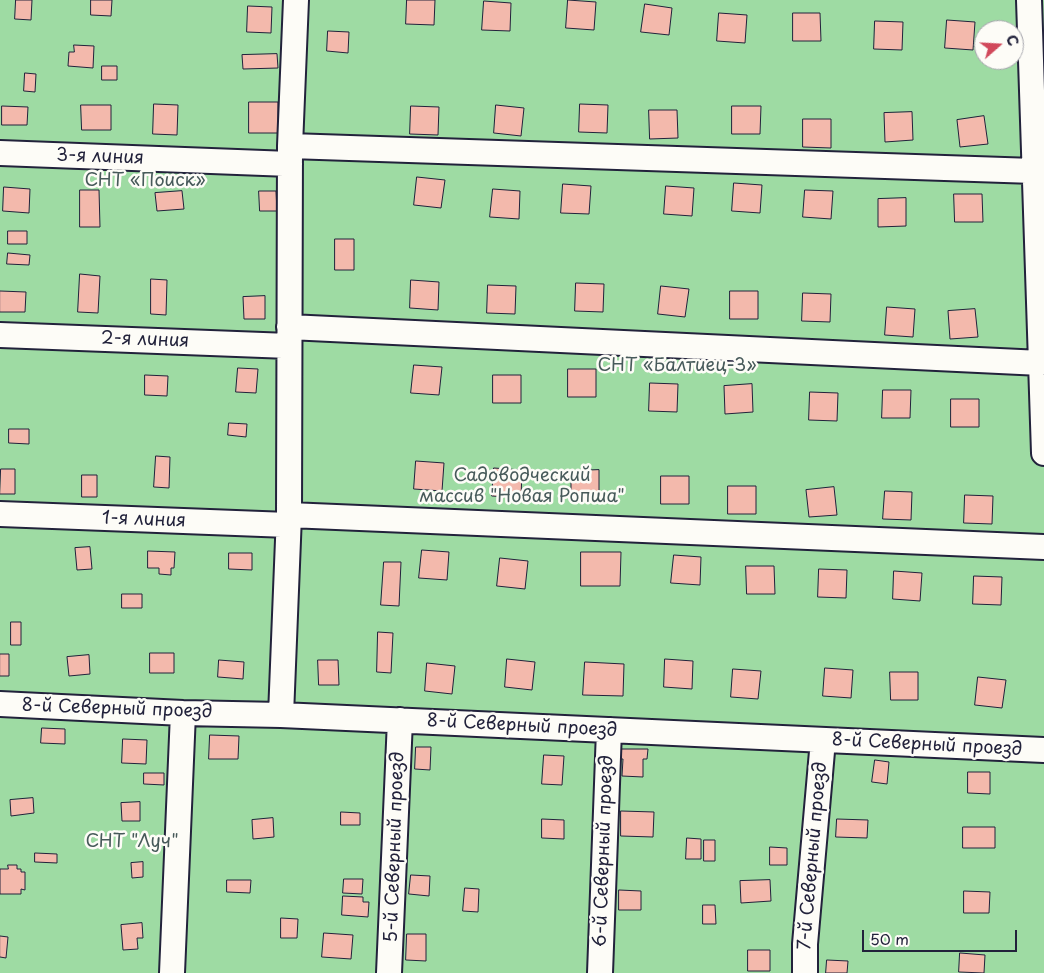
<!DOCTYPE html>
<html>
<head>
<meta charset="utf-8">
<style>
  body { margin:0 }
  #map { position:relative; width:1044px; height:973px; overflow:hidden; background:#fdfcf7; font-family:"Playpen Sans",sans-serif }
  canvas { display:block }
  .north { position:absolute; left:974px; top:20px; width:50px; height:50px; box-sizing:border-box; background:#fdfcf7; border:1px solid #a5a5ac; border-radius:50%; rotate:71deg; font-size:14px; font-weight:700; line-height:20px; text-align:center; color:#22223b }
  .north::after { content:''; display:block; margin:auto; width:18px; height:22px; background:#d1495b; clip-path:polygon(50% 0,100% 100%,50% 72%,0 100%) }
  .scale { position:absolute; left:862px; top:930px; width:155px; height:22px; box-sizing:border-box; border:2px solid #22223b; border-top:0; padding-left:6px; font-size:15px; line-height:18px; white-space:nowrap; color:#22223b; -webkit-text-stroke:4px #fdfcf7; paint-order:stroke }
</style>
</head>
<body>
<div id="map">
<canvas width="1044" height="973"></canvas>
<div class="north">С</div>
<div class="scale">50 m</div>
</div>
<script>
const ctx = document.querySelector('canvas').getContext('2d');
ctx.lineJoin = 'round';
function paint(path, color) { ctx.fillStyle = color; ctx.fill(path, 'evenodd'); }
function trace(path, color, width, dash) { ctx.strokeStyle = color; ctx.lineWidth = width; ctx.lineCap = dash ? 'butt' : 'round'; ctx.setLineDash(dash || []); ctx.stroke(path); }
function write(font, color, halo, rows, align = 'center') {
  ctx.font = font + ' "Playpen Sans",sans-serif'; ctx.lineWidth = 5; ctx.setLineDash([]); ctx.textBaseline = 'middle'; ctx.strokeStyle = halo; ctx.fillStyle = color; for (const [text, x, y, turn = 0] of rows) {
    ctx.save(); ctx.translate(x, y); ctx.rotate((+turn || 0) * Math.PI / 180); ctx.textAlign = isNaN(turn) ? turn : align; if (halo) ctx.strokeText(text, 0, 0); ctx.fillText(text, 0, 0); ctx.restore();
  }
}
paint(new Path2D(`
  M0 0H1044V973H0ZM984 30H1014V60H984Z`), '#9edba3');
const building = new Path2D(`
  M16 0H32L31 20 15 19Z
  M91 0H112L111 16 91 15Z
  M407 0H435L434 25 406 24Z
  M568 0 596 2 594 30 566 28Z
  M484 1 511 3 510 31 482 30Z
  M645 4 672 8 669 35 641 32Z
  M248 6 272 7 271 33 247 32Z
  M719 13 747 15 745 43 717 41Z
  M793 13H820L821 41H793Z
  M947 20 975 22 973 50 945 48Z
  M875 21 903 22 902 50 874 49Z
  M328 31 349 32 348 53 327 51Z
  M74 45 94 46 93 68 68 66 69 52H74Z
  M277 54 278 68 243 69 242 55Z
  M102 66H117V80H102Z
  M25 73 36 74 35 92 24 91Z
  M249 102H278V133H249Z
  M154 104 178 105 177 135 153 134Z
  M580 104 608 105 607 133 579 132Z
  M81 105H111V130H82Z
  M496 105 524 108 521 136 494 133Z
  M2 106 28 107 27 125H2Z
  M411 106 439 107 438 135 410 134Z
  M732 106H761L760 134H732Z
  M649 110H677L678 138 650 139Z
  M912 112 913 140 885 142 884 113Z
  M984 116 988 144 960 147 957 120Z
  M803 119H831V148L803 147Z
  M417 177 445 180 441 208 414 205Z
  M734 183 762 185 760 213 732 211Z
  M563 184 591 186 589 214 561 213Z
  M666 186 694 188 692 216 664 214Z
  M4 187 30 189 29 213 3 211Z
  M493 189 520 191 519 219 490 217Z
  M80 190H99L100 227H80Z
  M805 190 833 191 831 219 803 217Z
  M182 191 184 209 157 211 155 193Z
  M259 191H276L277 211H260Z
  M954 194H982L983 222H955Z
  M906 198V226L878 227V199Z
  M8 231H27V244H8Z
  M335 239H354V270H335Z
  M8 253 30 255 29 265 7 264Z
  M80 274 100 276 98 313 78 312Z
  M151 279 167 280 166 315 151 314Z
  M411 280 439 282 438 310 410 308Z
  M576 283 604 284 603 312 575 311Z
  M488 285 516 286 515 314 487 313Z
  M661 286 689 289 685 317 658 314Z
  M0 291 26 292 25 312H0Z
  M730 291H758V319H730Z
  M803 293 831 294 830 322 802 321Z
  M265 296V319H244L243 297Z
  M887 307 915 309 913 337 885 335Z
  M975 309 978 337 950 339 948 311Z
  M414 365 442 367 439 395 411 393Z
  M238 368 258 369 256 393 236 392Z
  M568 369H596V397H568Z
  M145 375 168 376 167 396 145 395Z
  M493 375H521V403H493Z
  M650 383 678 384 677 412 649 411Z
  M752 384 753 412 725 414 724 386Z
  M883 390H911L910 418H882Z
  M810 392 838 393 837 421 809 420Z
  M951 399H979V427H951Z
  M229 423 247 424 246 437 228 435Z
  M9 429H29V444L9 443Z
  M156 456 170 457 169 488 154 487Z
  M416 461 444 463 442 491 414 489Z
  M494 468 522 470 521 498 492 496Z
  M1 469H15V494H0Z
  M599 470V498L571 499V471Z
  M82 475H97V497H82Z
  M661 476H689V504H661Z
  M728 486H756V514H728Z
  M834 487 837 515 809 517 806 490Z
  M885 491 912 492 911 520 883 519Z
  M965 495 993 496 992 524 964 523Z
  M90 547 92 569 77 570 75 548Z
  M422 550 449 552 447 580 419 578Z
  M148 551 175 552 174 568H171V575L159 574V568H148Z
  M581 552H621L620 586H581Z
  M229 553H252V570L229 569Z
  M674 555 701 557 700 585 671 583Z
  M500 558 528 561 525 589 497 586Z
  M384 562H401L399 606 381 605Z
  M746 566H774L775 594H747Z
  M819 569 847 570 846 598 818 597Z
  M894 571 922 573 920 601 893 599Z
  M974 576 1002 577 1001 605 973 604Z
  M122 594H142V608H122Z
  M11 622H21V645H11Z
  M378 632 393 633 391 673 377 672Z
  M150 653H174V673H150Z
  M0 654H9V676H0Z
  M89 655 90 674 69 676 67 657Z
  M507 659 535 662 532 690 505 687Z
  M665 659 693 661 692 689 664 687Z
  M219 660 244 662 243 679 218 677Z
  M318 660H338L339 685H319Z
  M585 662 624 664 623 696 583 695Z
  M427 663 455 666 452 694 425 691Z
  M825 668 853 670 851 698 823 696Z
  M733 669 761 671 758 699 731 697Z
  M890 672H918V700H891Z
  M978 677 1006 680 1002 708 975 705Z
  M42 728 65 729V744L41 743Z
  M210 735 239 736 238 759H209Z
  M123 739 147 740 146 764 122 763Z
  M416 747H431L430 770 415 769Z
  M620 749H648L647 759H643V777L622 776 623 759H620Z
  M544 755 564 756 562 785 542 784Z
  M875 760 889 762 887 784 872 782Z
  M968 772H990V794L968 793Z
  M144 773H164V785L144 784Z
  M33 798 34 813 11 816 10 800Z
  M140 802V821H122L121 803Z
  M621 811 654 812 653 837 621 836Z
  M341 812 360 813V825H341Z
  M273 818 274 837 253 839 252 820Z
  M542 819 564 820V839L542 838Z
  M837 819 868 820 867 838 836 837Z
  M963 827H995V848H963Z
  M687 838 701 839V859H686Z
  M704 840H715V861H704Z
  M770 847 787 848V865H770Z
  M35 853 57 854V863L35 862Z
  M143 862V877L132 878 131 863Z
  M8 865H17V869H21V872H25V890L21 889V894H0V869H8Z
  M411 875 430 876 429 896 409 894Z
  M344 879H363L362 894 343 893Z
  M227 880H251L250 893 227 892Z
  M770 880 771 901 741 903 740 881Z
  M465 888 479 889 478 912 463 911Z
  M619 890 641 891V910H619Z
  M964 891 990 892 989 913H964Z
  M343 896 363 897V902H369L368 917 342 915Z
  M703 905H715L716 924H703Z
  M281 918 298 919 297 938H281Z
  M142 923 143 938H137L138 949 123 950 121 925Z
  M324 933 353 935 351 959 322 957Z
  M407 934H426V961L406 960Z
  M0 936 8 937 6 958 0 957Z
  M748 950H770V971H748Z
  M960 953 985 955 984 973 959 972Z
  M827 960 848 961 847 973H826Z`);
paint(building, '#f3b9ac');
trace(building, '#22223b', 1);
const minor = new Path2D(`
  M1029 0 1044 453
  M290 146 1034 171
  M0 153 290 164
  M289 327 1041 363
  M0 335 289 346
  M0 514 288 525
  M289 515 1044 547
  M0 704 183 713 281 715 1044 750
  M281 715 289 515 290 146 296 0
  M172 973 183 713
  M389 973 400 720
  M600 973 609 730
  M805 973V944L823 740`);
trace(minor, '#22223b', 28);
trace(minor, '#fdfcf7', 24);
write('18px', '#22223b', '#fdfcf7', [
  ["3-я линия",100,157,2],
  ["2-я линия",145,340,2],
  ["1-я линия",144,520,2],
  ["8-й Северный проезд",117,709,2],
  ["8-й Северный проезд",522,726,3],
  ["8-й Северный проезд",927,745,3],
  ["5-й Северный проезд",395,847,-88],
  ["6-й Северный проезд",604,851,-88],
  ["7-й Северный проезд",813,856,-85]
]);
write('18px', '#475a5a', '#fdfcf7', [
  ["СНТ «Поиск»",145,181],
  ["СНТ «Балтиец-3»",677,366],
  ["Садоводческий",522,476],
  ["массив \"Новая Ропша\"",522,497],
  ["СНТ \"Луч\"",132,842]
]);
</script>
</body>
</html>
